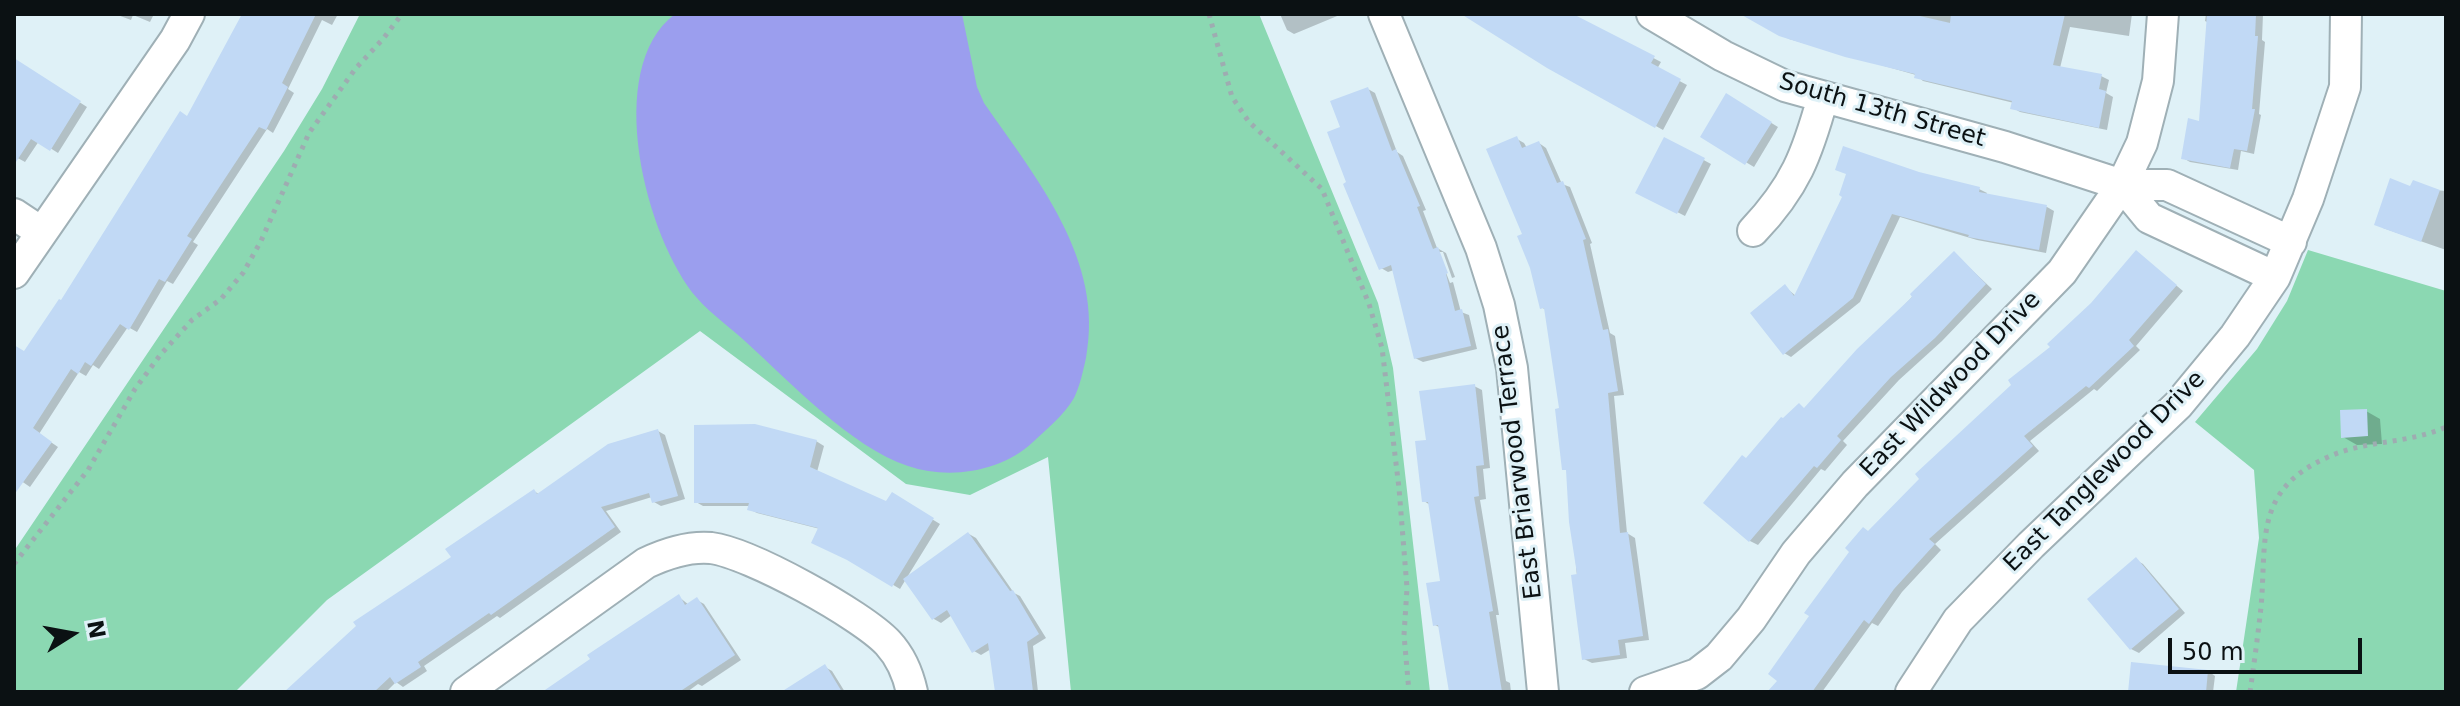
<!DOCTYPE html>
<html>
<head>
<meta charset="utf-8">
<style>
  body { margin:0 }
  #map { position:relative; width:2460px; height:706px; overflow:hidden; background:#dff1f7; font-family:"DejaVu Sans",sans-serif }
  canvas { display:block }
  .frame { position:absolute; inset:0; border:16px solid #0b1113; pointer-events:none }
  .north { position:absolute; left:32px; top:594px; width:80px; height:80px; -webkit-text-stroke:6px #dff1f7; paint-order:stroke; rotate:79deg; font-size:22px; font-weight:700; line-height:32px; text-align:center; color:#0b1113 }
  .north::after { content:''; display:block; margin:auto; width:28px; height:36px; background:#0b1113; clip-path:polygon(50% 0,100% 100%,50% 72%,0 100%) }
  .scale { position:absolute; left:2168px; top:638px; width:194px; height:36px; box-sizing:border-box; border:4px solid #0b1113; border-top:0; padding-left:10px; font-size:24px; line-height:28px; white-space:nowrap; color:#0b1113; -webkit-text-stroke:6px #dff1f7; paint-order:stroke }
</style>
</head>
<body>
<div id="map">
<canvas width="2460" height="706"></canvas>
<div class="frame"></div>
<div class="north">N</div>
<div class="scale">50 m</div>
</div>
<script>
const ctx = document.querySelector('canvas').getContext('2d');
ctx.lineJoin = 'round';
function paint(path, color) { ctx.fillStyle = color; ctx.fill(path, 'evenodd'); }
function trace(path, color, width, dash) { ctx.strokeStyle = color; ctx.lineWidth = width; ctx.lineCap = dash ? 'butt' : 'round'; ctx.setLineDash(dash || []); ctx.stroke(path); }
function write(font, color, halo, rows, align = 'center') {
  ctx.font = font + ' "DejaVu Sans",sans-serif'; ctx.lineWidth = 6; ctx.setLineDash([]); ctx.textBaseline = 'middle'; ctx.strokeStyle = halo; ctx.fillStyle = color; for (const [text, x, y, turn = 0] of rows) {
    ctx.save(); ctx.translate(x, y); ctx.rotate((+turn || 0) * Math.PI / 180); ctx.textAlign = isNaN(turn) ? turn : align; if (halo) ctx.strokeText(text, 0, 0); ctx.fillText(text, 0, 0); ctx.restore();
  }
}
paint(new Path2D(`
  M360 14H1259L1378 303 1393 368 1430 692H1071L1048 457 970 495 906 484 700 331 327 600 235 692H14V551L284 151 322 89Z
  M2308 250 2446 291V692H2236L2259 538 2254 470 2195 422 2257 349 2287 301Z`), '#8bd8b2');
paint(new Path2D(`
  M675 14H962L977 87 984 103C1036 178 1105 260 1086 358 1083 371 1080 386 1074 398 1064 415 1047 429 1033 442 1001 472 949 480 908 466 851 447 791 383 746 342 731 328 711 314 697 298 646 239 602 69 675 14Z`), '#9b9eee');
paint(new Path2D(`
  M115 14H154L150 22 133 15 131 20Z
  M245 14H338L332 25 322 20 288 89 294 93 273 133 267 129 193 242 198 245 173 284 167 281 137 332 128 327 99 369 93 365 86 376 79 372 39 434 58 447 30 487 14 476V362L25 354 62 303 188 118Z
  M1280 14H1342L1294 34 1287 30Z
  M1484 14H1569L1661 62 1657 69 1687 85 1663 130 1548 66Z
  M1744 14H2132L2129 36 2070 27 2060 68 2101 76 2109 80 2106 93 2113 97 2107 130 2020 112 2013 108 2014 103 1923 81 1916 75 1789 39Z
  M2206 14H2263L2262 40 2265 42 2259 114 2261 115 2254 154 2241 151 2238 170 2190 162 2183 158 2200 123 2209 23 2205 21Z
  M14 60 87 107 58 153 39 141 25 162 14 156Z
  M1368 89 1375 93 1397 152 1403 156 1426 210 1423 211 1437 248 1446 253 1455 277 1452 278 1443 252H1438L1450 283 1453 282 1461 312 1469 315 1477 349 1423 362 1415 358 1394 270 1388 272 1381 268 1348 183 1343 129Z
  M1727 96 1778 127 1754 167 1702 136Z
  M1517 139 1524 143 1527 148 1539 143 1546 148 1562 184 1570 187 1592 243 1590 244 1610 333 1615 336 1624 395 1614 396 1627 533 1635 538 1649 640 1625 643 1627 658 1592 663 1584 659 1568 471 1564 469 1562 410 1546 310 1541 307 1525 235Z
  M1665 139 1711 164 1685 216 1638 192Z
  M1837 169 1919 174 1979 189 1987 193 1986 195 2047 207 2054 211 2046 253 1977 240 1900 217 1860 302 1791 357 1784 353 1785 287 1796 296 1844 196 1848 174Z
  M2412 188 2446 191V250L2383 228Z
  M1954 253 1992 289 1942 341 1899 380 1843 441 1847 445 1825 471 1821 469 1758 545 1750 541 1706 502 1747 460 1805 409Z
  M2137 253 2183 291 2136 346 2140 350 2097 391 2094 389 2030 441 2039 451 1935 544 1941 550 1902 592 1878 626 1872 623 1822 692H1770L1780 681 1870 533 2052 347Z
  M1474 386 1482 390 1490 468 1483 469 1486 499 1480 500 1499 615H1496L1506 681 1510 683 1511 692H1450L1441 628 1435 625 1442 583 1430 505 1424 501 1428 441Z
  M2366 411 2380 419 2382 444 2357 445 2343 437Z
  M658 431 665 435 685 499 661 506 654 502 652 497 606 511 621 532 500 618 497 616 424 666 427 671 403 687 396 682 386 692H288L534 491 540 495Z
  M816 441 824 446 817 472 887 504 892 495 940 524 906 579 969 534 976 538 1014 593 1020 596 1046 638 1033 646 1038 692H997L991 649 981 655 974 651 952 615 941 623 934 619 906 579 900 589 855 562 820 529 757 513 749 509 750 506H703L696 502Z
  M2136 560 2143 564 2185 613 2139 653 2131 649 2090 599Z
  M679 597 689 605 697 600 704 604 741 660 702 686 698 684 687 692H546Z
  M825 667 832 671 845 692H790Z
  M2208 671 2215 676 2213 692H2130Z`), '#0003');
paint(new Path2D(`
  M242 14H316L282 83 288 87 266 130 259 127 187 236 192 239 165 282 159 279 129 330 120 324 91 366 85 362 78 374 71 369 33 428 52 442 14 495V345L24 351 59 299 61 300 180 111 187 116Z
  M1461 14H1573L1655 56 1651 63 1681 79 1655 128 1547 68Z
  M1740 14H1911L1950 23 1951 14H2065L2053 65 2102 74 2099 89 2106 91 2099 128 2010 109 2012 101 1914 78 1915 74 1845 57 1779 36Z
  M2207 14H2256L2255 36H2258L2252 109H2255L2247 151 2234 149 2230 168 2181 159 2188 118 2199 121Z
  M14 58 81 101 50 151 31 139 14 165Z
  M1368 87 1392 151 1396 149 1420 206 1417 207 1433 249 1438 247 1448 273 1446 274 1455 311 1462 309 1471 346 1414 359 1391 265 1379 270 1343 184 1346 182 1327 132 1340 127 1330 101Z
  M1726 93 1772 122 1745 165 1700 137Z
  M1517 136 1522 148 1539 141 1557 183 1563 181 1586 239 1583 240 1603 330 1608 329 1618 391 1608 393 1620 533 1628 532 1643 636 1618 640 1620 655 1582 660 1571 575 1577 574 1569 522 1566 470H1562L1555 409 1559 408 1544 308 1540 309 1530 268 1517 236 1522 234 1486 149Z
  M1664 137 1705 158 1677 214 1635 193Z
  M1843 146 1919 172 1980 187 1979 192 2047 205 2039 250 1968 237 1969 235 1892 214 1853 298 1783 355 1750 313 1785 284 1794 296 1842 197 1839 195 1846 174 1835 170Z
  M2390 178 2410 186 2413 180 2440 190 2421 242 2374 225Z
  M2136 250 2177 285 2129 340 2134 346 2089 388 2086 386 2024 436 2033 446 1929 539 1935 544 1894 589 1869 624 1864 620 1812 692H1767L1777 681 1768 674 1809 616 1804 613 1849 552 1845 548 1863 527 1868 531 1919 479 1915 474 2011 385 2008 380 2050 347 2047 344 2091 303Z
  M1954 251 1986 284 1935 338 1891 377 1837 436 1841 440 1817 468 1814 466 1749 542 1703 503 1742 455 1746 458 1781 417 1783 418 1799 403 1804 408 1857 349 1912 297 1910 294Z
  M1475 384 1484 465 1476 466 1479 496 1474 497 1493 611 1489 612 1502 692H1449L1438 625 1433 626 1426 583 1440 581 1428 502H1422L1415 441 1426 440 1419 391Z
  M2367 409 2368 436 2341 438 2340 410Z
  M755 424 817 440 810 467 886 501 892 492 934 518 892 587 847 560 811 543 818 528 747 510 749 503H694V425Z
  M658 429 678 496 652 503 649 493 601 507 615 527 491 615 489 613 418 662 421 667 395 684 390 677 374 692H284L356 626 353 622 451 557 445 549 534 489 537 494 608 444Z
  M968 532 1010 591 1013 590 1039 634 1027 642 1033 692H995L988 643 972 653 947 610 932 620 903 579Z
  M2136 557 2179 609 2130 650 2087 599Z
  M679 594 685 605 697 597 735 655 679 692H542L590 659 587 655Z
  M2131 662 2208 670 2206 692H2128Z
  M825 664 842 692H781Z`), '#c1d9f5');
const minor = new Path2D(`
  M1384 14 1481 248 1499 305 1512 368 1543 692
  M1652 14 1723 56 1785 86 2005 147 2122 185H2167L2291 242
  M2122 185 2149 218 2275 277
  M14 214 41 232
  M1753 231C1795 187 1807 155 1823 97
  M14 273 175 40 189 14
  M466 692 646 563C667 553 688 546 711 548 750 553 862 615 888 643 901 657 908 674 912 692
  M1645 692 1697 674 1719 657 1751 619 1796 553 1855 484 2062 272 2122 185 2142 143 2158 81 2163 14
  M1911 692 1958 620 2031 545 2178 405 2235 336 2275 277 2308 199 2345 87 2346 14`);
trace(minor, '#9fb0b6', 34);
trace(new Path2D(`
  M1209 14 1232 97 1249 122 1322 189 1369 304 1382 348 1399 488 1407 588 1404 635 1409 692
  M14 564 88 470 135 389 161 354 192 320 221 299 243 273 261 241 309 133 356 68 383 39 402 14
  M2250 692C2254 664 2258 635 2261 607 2267 541 2253 490 2328 457 2365 440 2408 444 2446 427`), '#9eacb1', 5, [4, 6]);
trace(minor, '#fff', 30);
write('24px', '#0b1113', '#dff1f7', [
  ["South 13th Street",1882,111,16],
  ["East Wildwood Drive",1951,385,-46],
  ["East Briarwood Terrace",1518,462,-97],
  ["East Tanglewood Drive",2105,472,-45]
]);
</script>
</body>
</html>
